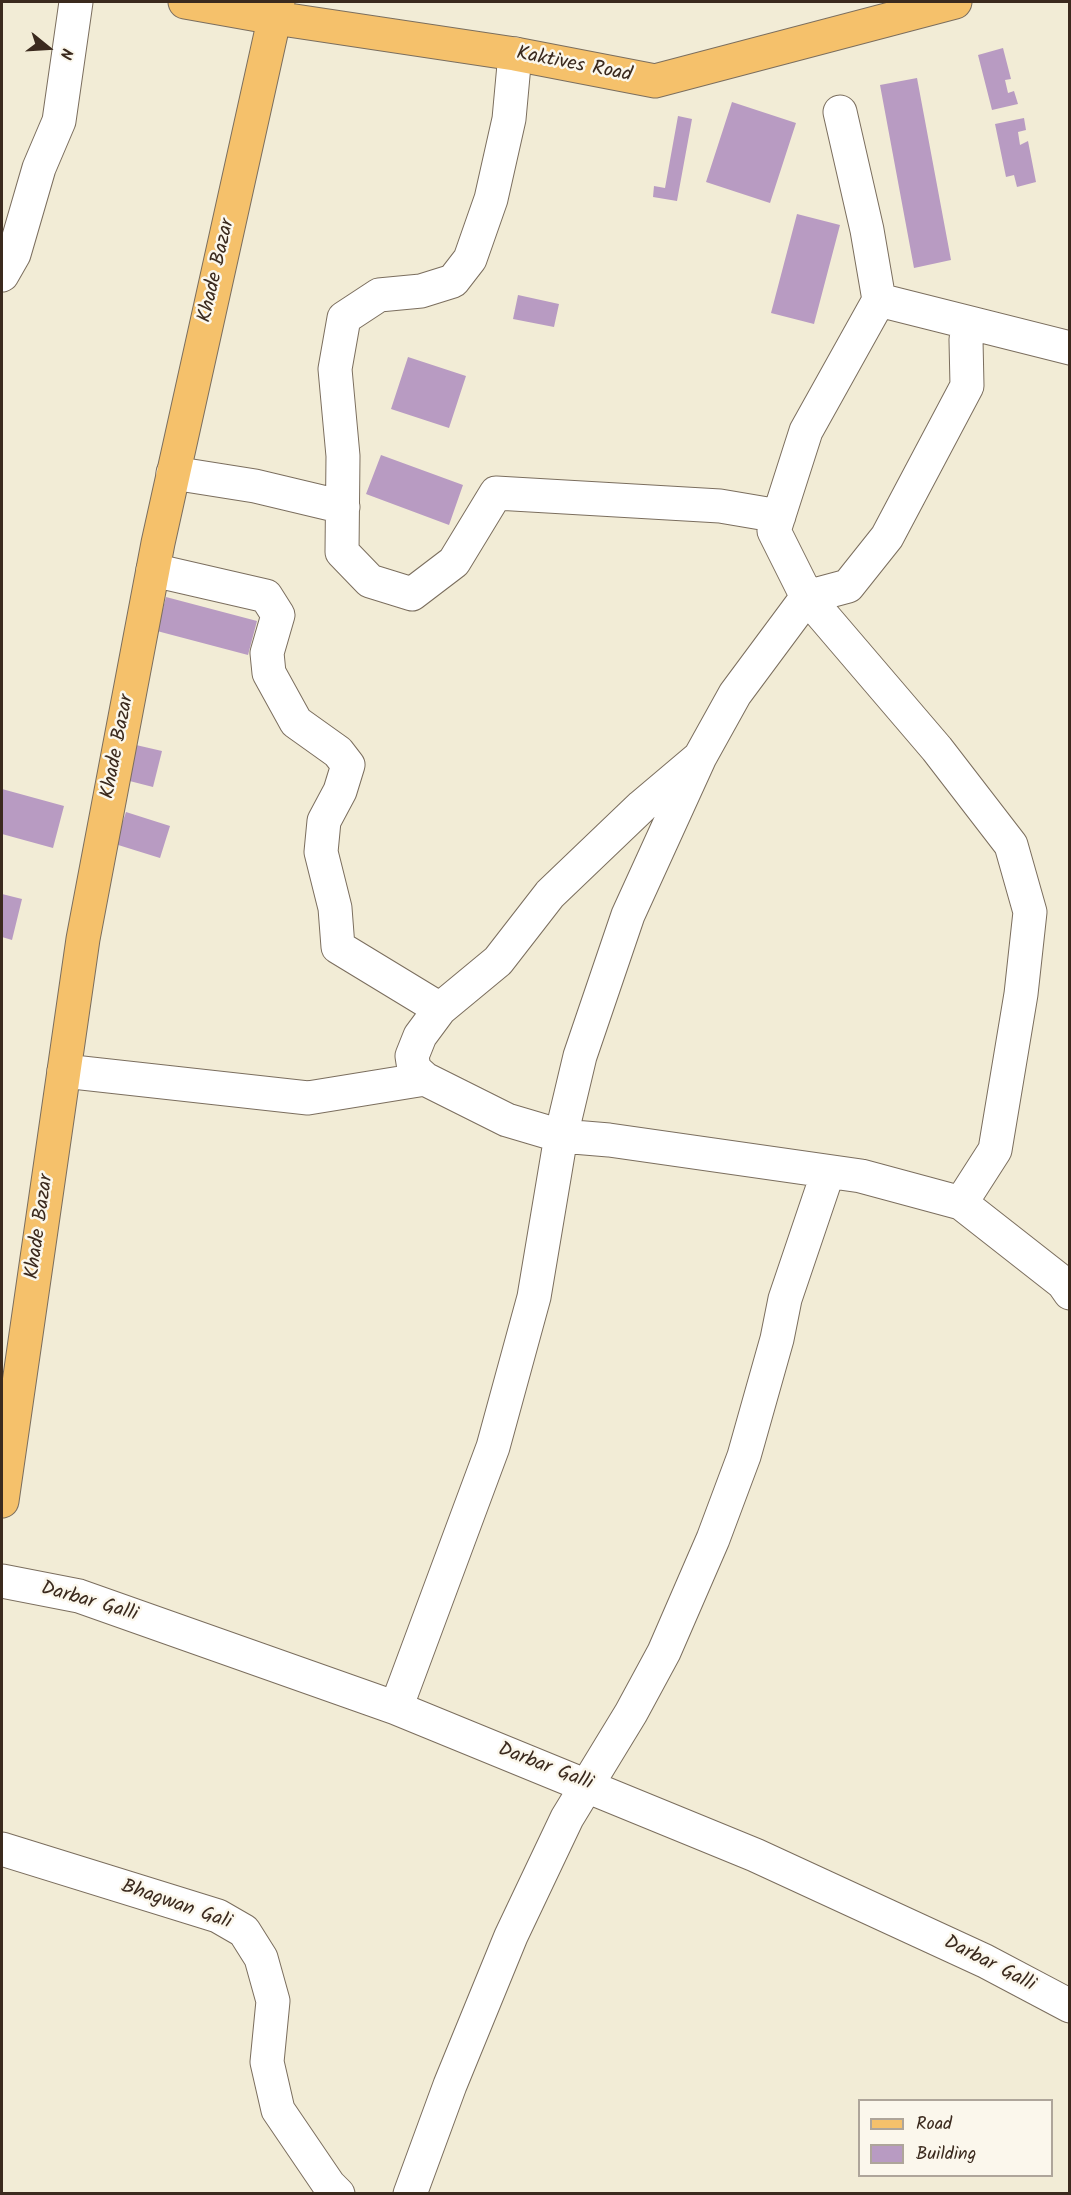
<!DOCTYPE html>
<html>
<head>
<meta charset="utf-8">
<style>
  body { margin:0 }
  #map { position:relative; width:1071px; height:2195px; overflow:hidden; background:#f2ecd6; font-family:Kalam,sans-serif }
  canvas { display:block }
  .frame { position:absolute; inset:0; border:3px solid #3b2a1e; pointer-events:none }
  .legend { position:absolute; left:858px; top:2099px; width:195px; height:78px; box-sizing:border-box; background:#fbf7ec; border:2px solid #aea59a; margin:0; padding:8px 10px; list-style:none; font-size:18px; color:#3b2a1e }
  .legend li { display:flex; align-items:center; gap:12px; height:30px }
  .legend b { width:30px; border:2px solid #aea59a }
  .north { position:absolute; left:18px; top:18px; width:60px; height:60px; -webkit-text-stroke:4px #fbf7ec; paint-order:stroke; rotate:108deg; font-size:16px; font-weight:700; line-height:24px; text-align:center; color:#3b2a1e }
  .north::after { content:''; display:block; margin:auto; width:21px; height:27px; background:#3b2a1e; clip-path:polygon(50% 0,100% 100%,50% 72%,0 100%) }
</style>
</head>
<body>
<div id="map">
<canvas width="1071" height="2195"></canvas>
<div class="frame"></div>
<ul class="legend">
<li><b style="height:8px;background:#f5c16b"></b>Road</li>
<li><b style="height:16px;background:#b89bc2"></b>Building</li>
</ul>
<div class="north">N</div>
</div>
<script>
const ctx = document.querySelector('canvas').getContext('2d');
ctx.lineJoin = 'round';
function paint(path, color) { ctx.fillStyle = color; ctx.fill(path, 'evenodd'); }
function trace(path, color, width, dash) { ctx.strokeStyle = color; ctx.lineWidth = width; ctx.lineCap = dash ? 'butt' : 'round'; ctx.setLineDash(dash || []); ctx.stroke(path); }
function write(font, color, halo, rows, align = 'center') {
  ctx.font = font + ' Kalam,sans-serif'; ctx.lineWidth = 5; ctx.setLineDash([]); ctx.textBaseline = 'middle'; ctx.strokeStyle = halo; ctx.fillStyle = color; for (const [text, x, y, turn = 0] of rows) {
    ctx.save(); ctx.translate(x, y); ctx.rotate((+turn || 0) * Math.PI / 180); ctx.textAlign = isNaN(turn) ? turn : align; if (halo) ctx.strokeText(text, 0, 0); ctx.fillText(text, 0, 0); ctx.restore();
  }
}
paint(new Path2D(`
  M1003 48 1011 79 1005 80 1008 93 1014 91 1018 104 992 110 978 55Z
  M917 78 951 260 914 268 880 85Z
  M732 102 796 123 770 203 706 182Z
  M678 116 692 119 677 201 653 197 654 186 665 188Z
  M1024 118 1026 130 1018 132 1020 145 1028 141 1036 182 1017 187 1014 175 1006 177 995 124Z
  M797 214 840 225 814 324 771 313Z
  M518 295 559 304 554 327 513 319Z
  M408 357 466 376 449 428 391 409Z
  M381 455 463 485 449 525 366 494Z
  M166 597 257 621 248 655 157 631Z
  M123 742 162 751 153 787 114 777Z
  M2 789 64 806 53 848 2 834Z
  M126 812 170 826 160 858 115 844Z
  M2 894 22 899 12 940 2 937Z`), '#b89bc2');
const minor = new Path2D(`
  M515 54 509 119 491 199 470 259 453 281 421 291 379 295 344 318 335 369 343 456 342 552 370 581 412 594 454 562 496 493 720 506 779 516
  M840 112 867 230 879 300 1070 348
  M2 275 14 254 39 168 59 121 76 2
  M173 473 255 486 343 507
  M153 570 266 596 278 615 267 653 269 673 296 722 338 752 348 765 340 791 324 821 321 852 335 908 338 947 440 1009
  M700 757 642 806 550 894 498 961 440 1009 420 1036 412 1056 414 1069 425 1079 507 1120 561 1136 609 1140 861 1176 961 1203 995 1150 1021 994 1030 912 1011 845 937 749 807 597 848 586 887 537 967 386 966 340 968 323
  M64 1071 308 1098 425 1079
  M961 1203 1063 1283 1070 1293
  M2 1581 79 1596 396 1708 755 1855 985 1961 1070 2006
  M396 1708 493 1447 534 1297 561 1136 580 1056 628 915 700 757 735 694 807 597 774 531 806 431 879 300
  M2 1849 218 1916 244 1931 261 1958 273 2001 267 2062 278 2110 329 2185 338 2194
  M410 2194 450 2085 511 1936 567 1818 631 1713 664 1652 713 1539 744 1456 777 1339 785 1299 828 1172`);
const major = new Path2D(`
  M185 2 275 18 515 54 655 81 955 2
  M2 1501 83 939 158 543 278 2`);
trace(minor, '#7b6e5e', 35);
trace(major, '#7b6e5e', 35);
trace(minor, '#fff', 33);
trace(major, '#f5c16b', 33);
write('20px', '#3b2a1e', '#fbf7ec', [
  ["Kaktives Road",574,66,11],
  ["Khade Bazar",218,271,-77],
  ["Khade Bazar",119,747,-79],
  ["Khade Bazar",41,1227,-82],
  ["Darbar Galli",89,1603,16],
  ["Darbar Galli",545,1768,21],
  ["Bhagwan Gali",176,1906,19],
  ["Darbar Galli",989,1965,27]
]);
</script>
</body>
</html>
